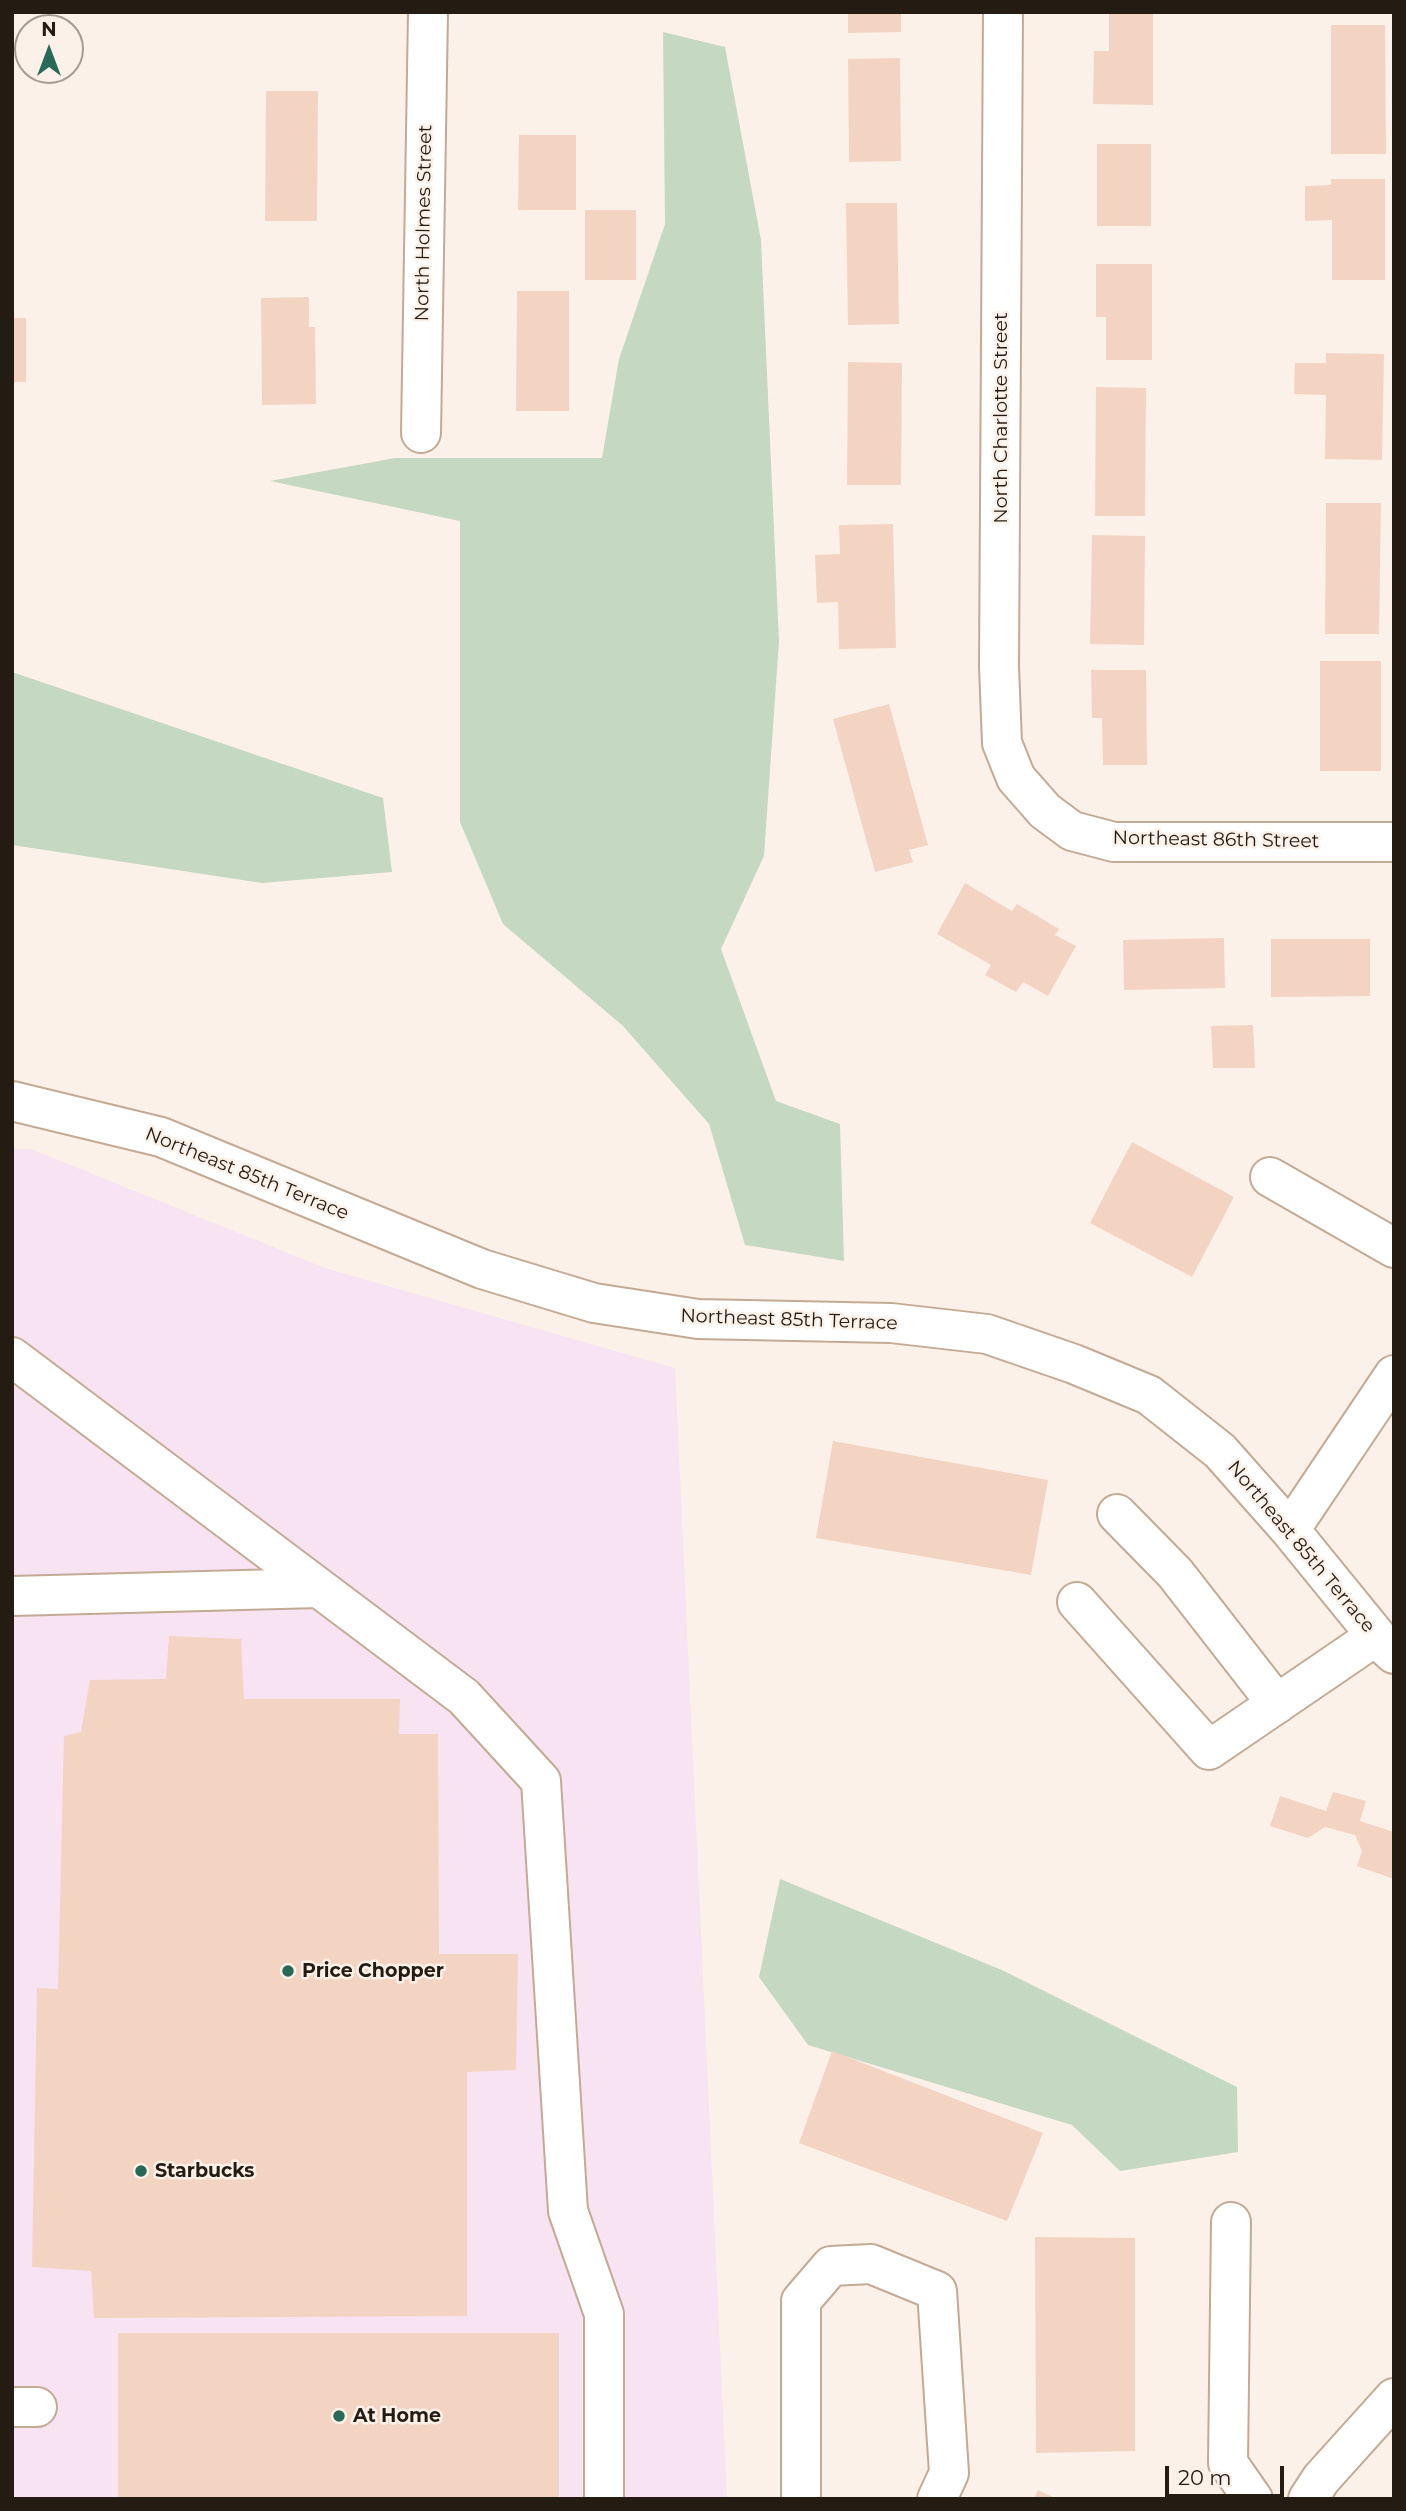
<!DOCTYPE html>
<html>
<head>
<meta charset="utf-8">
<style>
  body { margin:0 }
  #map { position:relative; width:1406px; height:2511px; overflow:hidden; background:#fcf1e8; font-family:Montserrat,sans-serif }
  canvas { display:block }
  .frame { position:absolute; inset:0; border:14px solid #241b12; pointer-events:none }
  .north { position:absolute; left:14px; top:14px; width:70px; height:70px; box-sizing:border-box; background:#fcf1e8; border:2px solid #a69b92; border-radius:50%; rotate:0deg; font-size:19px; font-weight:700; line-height:28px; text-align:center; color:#241b12 }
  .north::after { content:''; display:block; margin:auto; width:24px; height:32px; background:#286957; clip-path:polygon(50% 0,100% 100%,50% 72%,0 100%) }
  .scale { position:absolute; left:1165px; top:2466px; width:119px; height:32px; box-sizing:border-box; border:4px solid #241b12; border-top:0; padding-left:9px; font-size:21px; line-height:24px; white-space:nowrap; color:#241b12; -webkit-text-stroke:5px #fcf1e8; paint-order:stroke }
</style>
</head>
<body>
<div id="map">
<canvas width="1406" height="2511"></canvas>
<div class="frame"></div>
<div class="north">N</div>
<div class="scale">20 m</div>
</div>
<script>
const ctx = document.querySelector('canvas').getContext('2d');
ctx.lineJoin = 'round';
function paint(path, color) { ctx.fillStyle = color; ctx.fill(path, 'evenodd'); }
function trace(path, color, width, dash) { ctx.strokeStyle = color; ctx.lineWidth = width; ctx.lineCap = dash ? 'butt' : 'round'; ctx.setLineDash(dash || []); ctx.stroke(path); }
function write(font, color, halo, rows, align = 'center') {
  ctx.font = font + ' Montserrat,sans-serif'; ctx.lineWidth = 5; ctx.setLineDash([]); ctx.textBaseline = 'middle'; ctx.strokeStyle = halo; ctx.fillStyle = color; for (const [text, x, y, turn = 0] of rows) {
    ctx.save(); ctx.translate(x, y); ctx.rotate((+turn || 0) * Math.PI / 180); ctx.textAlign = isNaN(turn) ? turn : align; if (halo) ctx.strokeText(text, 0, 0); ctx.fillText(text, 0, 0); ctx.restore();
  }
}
paint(new Path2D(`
  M12 1149H31L325 1268 675 1368 727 2499H12Z`), '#f7e3f2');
paint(new Path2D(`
  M663 32 725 47 761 240 779 641 764 856 721 949 776 1101 840 1124 844 1261 745 1245 709 1124 623 1026 503 924 460 822V521L270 481 395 458H602L619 359 665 224Z
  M12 672 383 798 392 872 262 883 12 845Z
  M780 1879 1002 1970 1237 2087 1238 2152 1120 2171 1072 2125 808 2045 759 1977Z`), '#c5d9c2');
paint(new Path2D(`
  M848 12H901V32L848 33Z
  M1109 13 1153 14V105L1093 104 1094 51H1109Z
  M1331 25H1385L1386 154H1331Z
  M900 58 901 161 849 162 848 59Z
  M266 91H318L317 221H265Z
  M519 135H576V210H518Z
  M1097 144H1151V226H1097Z
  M1331 179H1385V280H1332V220L1305 221V186L1331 185Z
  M846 203H897L899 324 848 325Z
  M585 210H636V280H585Z
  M1096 264H1152V360H1106V317H1096Z
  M517 291H569V411H516Z
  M309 297V327H315L316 404 262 405 261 298Z
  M12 318H26V382H12Z
  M1326 353 1384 354 1382 460 1325 459 1326 395 1294 394 1295 363H1326Z
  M848 362 902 363 901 485H847Z
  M1096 387 1146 388 1145 516H1095Z
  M1326 503H1381L1379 634H1325Z
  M893 524 896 648 839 649 838 602 817 603 815 555 840 554 839 525Z
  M1092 535 1145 536 1144 645 1090 644Z
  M1320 661H1381V771H1320Z
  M1091 670H1146L1147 765H1103L1102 718H1092Z
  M889 704 928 845 909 850 913 862 875 872 833 719Z
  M965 883 1012 911 1017 904 1059 929 1055 935 1076 946 1048 996 1023 982 1016 992 985 975 991 965 937 934Z
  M1224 938 1225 988 1124 990 1123 940Z
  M1271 939H1370V996L1271 997Z
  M1253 1025 1255 1068H1213L1211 1026Z
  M1132 1142 1234 1197 1192 1277 1090 1223Z
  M833 1441 1048 1480 1031 1575 816 1538Z
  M169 1636 241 1639 244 1699H400L399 1734H438L439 1954H518L516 2070 467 2072V2316L94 2318 91 2271 32 2267 37 1988 58 1989 64 1736 81 1732 90 1680 166 1679Z
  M1333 1792 1366 1801 1360 1821 1394 1832V1879L1357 1866 1362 1851 1355 1835 1325 1827 1308 1838 1270 1826 1280 1796 1326 1811Z
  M832 2051 1043 2133 1007 2221 799 2143Z
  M1035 2237 1135 2238V2451L1036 2453Z
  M118 2333H559V2499H118Z
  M1038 2490 1057 2499H1034Z`), '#f3d4c2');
const minor = new Path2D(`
  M1003 12 999 667 1002 743 1016 778 1045 811 1072 831 1114 842H1394
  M421 433 428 12
  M12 1101 161 1137 482 1269 594 1303 698 1319 891 1323 987 1334 1074 1364 1149 1395 1220 1451 1290 1530 1382 1643 1394 1654
  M1270 1177 1394 1248
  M12 1357 464 1697 541 1781 568 2211 604 2314V2499
  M1117 1514 1175 1573 1277 1704
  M1290 1530 1394 1375
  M12 1596 319 1588
  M1077 1602 1209 1750 1376 1636
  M1231 2222 1228 2463 1253 2499
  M12 2407H37
  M801 2499V2301L831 2266 871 2264 937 2291 949 2473 937 2499
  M1308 2499 1321 2479 1394 2398`);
trace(minor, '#c3aa94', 42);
trace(minor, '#fff', 38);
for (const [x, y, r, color] of [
  [288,1971,7,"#286957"],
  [141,2171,7,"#286957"],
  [339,2416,7,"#286957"]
]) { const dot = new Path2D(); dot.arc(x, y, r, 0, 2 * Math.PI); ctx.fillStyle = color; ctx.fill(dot); trace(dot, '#fcf1e8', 2.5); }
write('19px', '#241b12', '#fcf1e8', [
  ["North Holmes Street",424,223,-89],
  ["North Charlotte Street",1001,418,-90],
  ["Northeast 86th Street",1216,840,1],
  ["Northeast 85th Terrace",247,1174,22],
  ["Northeast 85th Terrace",789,1320,2],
  ["Northeast 85th Terrace",1301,1547,50]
]);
write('bold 19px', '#241b12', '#fcf1e8', [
  ["Price Chopper",302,1971],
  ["Starbucks",155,2171],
  ["At Home",353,2416]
], 'left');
</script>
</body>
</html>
